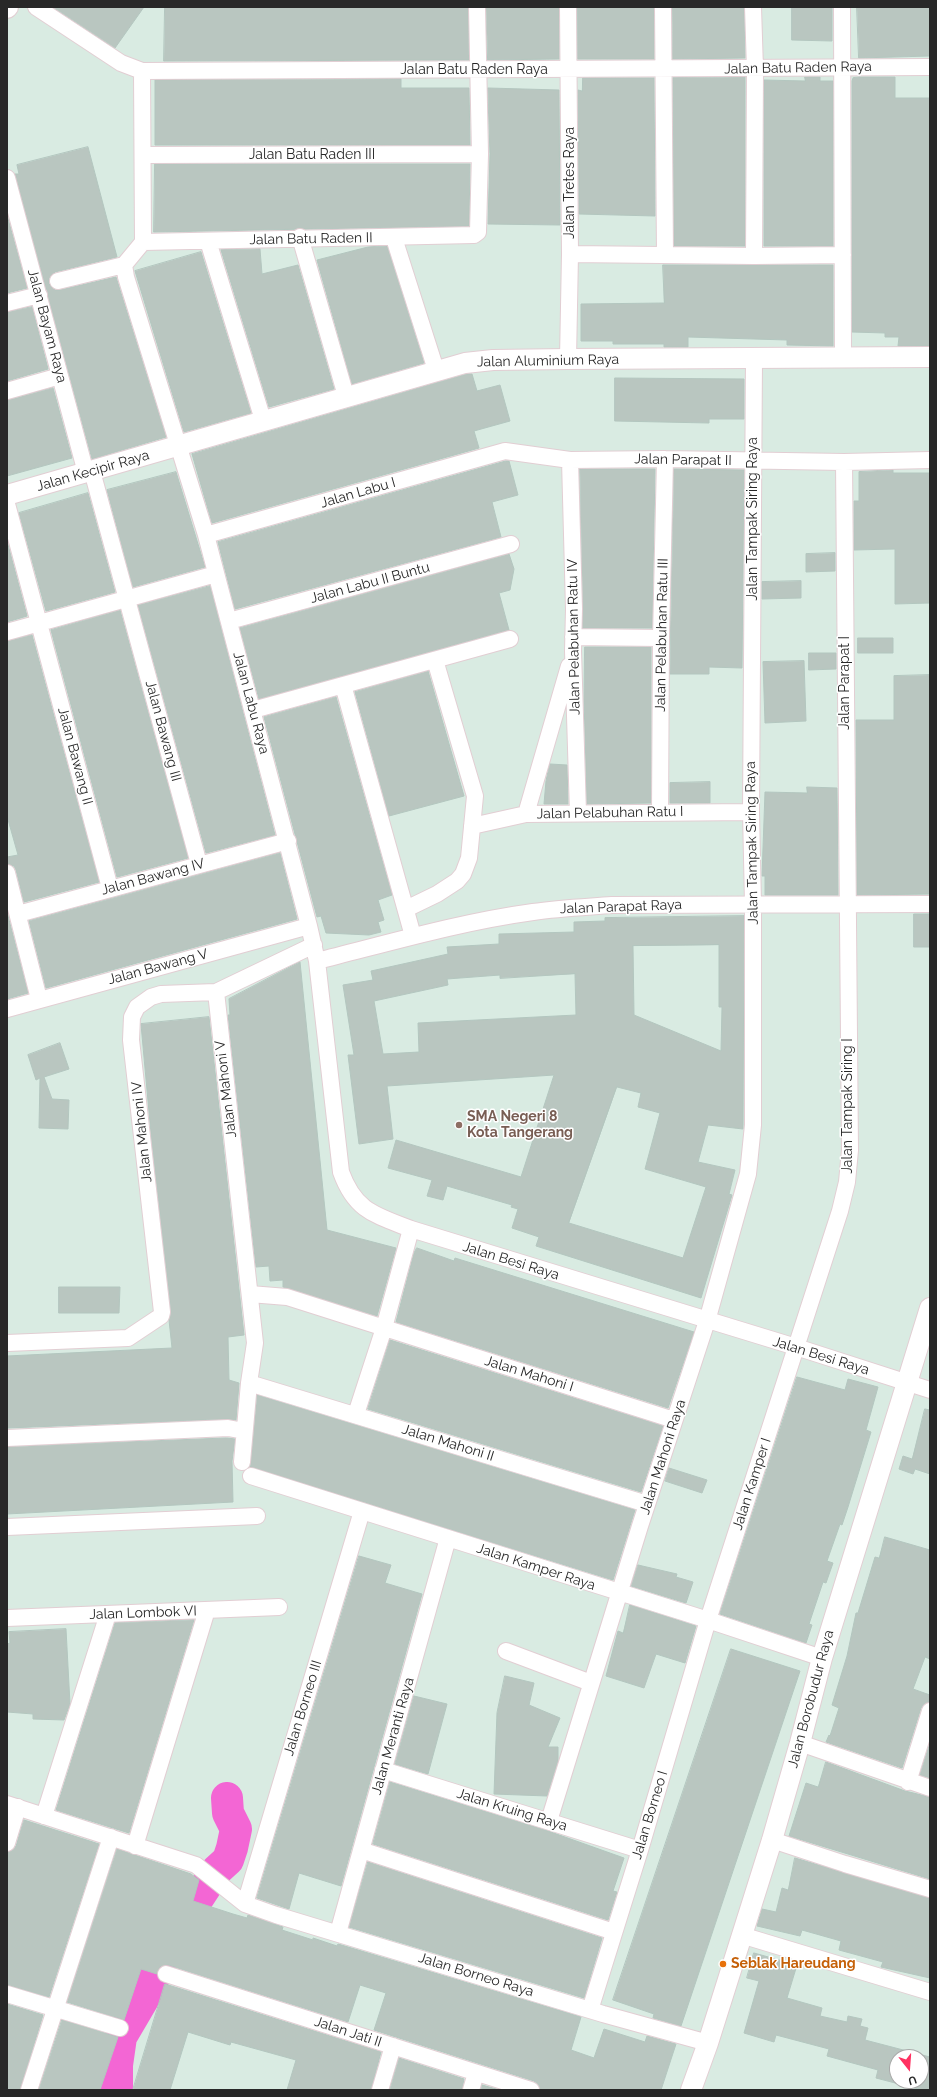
<!DOCTYPE html>
<html>
<head>
<meta charset="utf-8">
<style>
  body { margin:0 }
  #map { position:relative; width:937px; height:2097px; overflow:hidden; background:#d9ebe2; font-family:Raleway,sans-serif }
  canvas { display:block }
  .frame { position:absolute; inset:0; border:8px solid #282828; pointer-events:none }
  .north { position:absolute; left:889px; top:2049px; width:40px; height:40px; box-sizing:border-box; background:#fff; border:1px solid #a9a9a9; border-radius:50%; rotate:163deg; font-size:11px; font-weight:700; line-height:16px; text-align:center; color:#282828 }
  .north::after { content:''; display:block; margin:auto; width:14px; height:18px; background:#ff3262; clip-path:polygon(50% 0,100% 100%,50% 72%,0 100%) }
</style>
</head>
<body>
<div id="map">
<canvas width="937" height="2097"></canvas>
<div class="frame"></div>
<div class="north">U</div>
</div>
<script>
const ctx = document.querySelector('canvas').getContext('2d');
ctx.lineJoin = 'round';
function trace(path, color, width, dash) { ctx.strokeStyle = color; ctx.lineWidth = width; ctx.lineCap = dash ? 'butt' : 'round'; ctx.setLineDash(dash || []); ctx.stroke(path); }
function paint(path, color) { ctx.fillStyle = color; ctx.fill(path, 'evenodd'); }
function write(font, color, halo, rows, align = 'center') {
  ctx.font = font + ' Raleway,sans-serif'; ctx.lineWidth = 3; ctx.setLineDash([]); ctx.textBaseline = 'middle'; ctx.strokeStyle = halo; ctx.fillStyle = color; for (const [text, x, y, turn = 0] of rows) {
    ctx.save(); ctx.translate(x, y); ctx.rotate((+turn || 0) * Math.PI / 180); ctx.textAlign = isNaN(turn) ? turn : align; if (halo) ctx.strokeText(text, 0, 0); ctx.fillText(text, 0, 0); ctx.restore();
  }
}
trace(new Path2D(`
  M117 2090V2065L121 2037 148 1991 169 1943 208 1883 217 1870 228 1860 232 1848 236 1829 228 1813 227 1798`), '#f366d4', 32);
const building = new Path2D(`
  M53 7H144L115 48Z
  M165 7H468L469 60 164 61Z
  M486 7H559V59L488 60Z
  M578 7H654V59H578Z
  M672 7H744L745 58 673 59Z
  M792 7H832V41L792 40Z
  M857 7H930V56L859 58Z
  M745 77V246H674L673 78Z
  M805 77H820V81H833V246H764V80L805 81Z
  M859 77H895V98H930V346H898L899 337H885V333L852 332V81L853 78Z
  M583 78H654L655 216 579 214 578 90 582 91Z
  M401 79V88H469L470 145H155V80Z
  M488 88 559 90 560 225 488 224 490 154Z
  M88 147 117 257 55 272 49 278V284L55 290H60L116 277 166 437 92 459 15 174H19L17 165Z
  M155 164H470L469 226 154 232Z
  M7 215 27 288 7 293Z
  M387 246 424 363 352 384 317 260 368 247Z
  M260 249 262 274 298 265 334 389 269 407 221 250Z
  M201 252 251 413 184 432 135 271Z
  M663 265H833V346L787 345V340L688 337V347H664V344H613V341H581V304L664 303Z
  M32 307 48 369 7 381V312Z
  M467 374H472L477 391 500 385 510 421 474 431 479 448 212 523 192 454Z
  M615 378 744 379V419H709V423L615 421Z
  M53 388 72 458 7 476V400Z
  M506 461H509L518 495 492 502 501 537 235 609 218 542Z
  M580 469H655L652 628H583Z
  M674 469 744 470 742 668 709 667V674H670Z
  M893 470V473H930V603L895 604V549L854 550V501H859V472Z
  M176 472 205 567 133 587 107 490Z
  M88 493 115 592 46 611 19 513Z
  M7 541 27 616 7 622Z
  M835 553V571L806 572V554Z
  M509 554 514 569 510 590 499 593 509 630 259 699 240 628Z
  M801 581V598L762 599V582Z
  M210 586 275 835 206 853 138 605Z
  M120 610 188 858 117 877 51 630Z
  M32 635 99 882 24 902 16 870 14 866 7 864V857L18 855 7 816V641Z
  M858 638H893V653H858Z
  M585 647H651V803L587 804 584 701Z
  M809 653H836V669L809 670Z
  M804 661 806 721 765 723 763 662Z
  M428 671 464 796 389 816 355 692Z
  M930 675V894L857 895 856 720H894V676Z
  M336 697 392 895 378 900 384 920 378 922 381 932 369 935 326 933 321 916 317 917 264 717Z
  M550 764 567 765 568 804H544L546 781Z
  M710 782V803H670V783Z
  M807 787 837 788 838 895H765V876H762L765 792 807 793Z
  M280 853 297 919 46 988 29 921Z
  M7 912 28 993 7 999Z
  M914 914H930V947H914Z
  M744 916 743 1129 708 1125 698 1162 735 1170 729 1194 732 1195 701 1298 536 1246 539 1237 512 1228 518 1209 511 1207 512 1205 447 1186 443 1200 427 1196 432 1180 388 1168 396 1140 521 1177 554 1075 387 1086 393 1139 359 1144 348 1055H354L343 985 373 980 371 971 448 954 447 947 499 944V934L574 932V922L605 921V918ZM719 945V1007H722L721 1051 634 1015 633 946ZM575 974 576 1015 418 1023 419 1052 383 1054 374 1001 448 985 447 979 500 975V978ZM617 1087 641 1093 638 1107 660 1113 645 1169 706 1187 683 1258 569 1223Z
  M300 962 327 1230 396 1248 377 1316 283 1287V1280L270 1281 269 1266 256 1267 228 1015H230L229 999Z
  M209 1017 244 1335 228 1337 229 1380 239 1383 236 1420 228 1419 7 1428V1356L172 1348 169 1320 171 1311 151 1134 141 1024Z
  M60 1043 69 1069 44 1077 52 1099 69 1100 68 1129 39 1128 40 1078 36 1080 28 1055Z
  M417 1248 454 1261 455 1258 694 1332 668 1408 396 1322 414 1253Z
  M59 1287H120L119 1313H59Z
  M390 1340 663 1426 641 1492 368 1409Z
  M797 1377 845 1390 848 1379 878 1387 866 1430 871 1432 848 1507 842 1525 840 1524 827 1561 833 1563 826 1583 823 1582 809 1624 812 1625 806 1643 720 1614Z
  M257 1395 635 1510 613 1580 250 1467Z
  M925 1409 930 1410V1474L915 1469 913 1474 899 1469 903 1456 912 1459Z
  M227 1438 235 1439 232 1461 233 1502 7 1514V1447Z
  M669 1468 707 1480 702 1493 665 1481Z
  M885 1537 930 1550V1659L925 1657 913 1689 930 1695V1702L924 1704 921 1708 902 1768 826 1742 829 1735 830 1736 839 1708 832 1705 847 1656 856 1613H858L875 1557 879 1558Z
  M359 1556 391 1565 385 1583 422 1594 341 1886 299 1873 289 1909 257 1898Z
  M638 1565 677 1574 676 1577 693 1582 686 1603 631 1586Z
  M630 1605 696 1626 685 1663 656 1654 644 1688 606 1676 618 1631 623 1633Z
  M194 1620 129 1833 56 1810 115 1623Z
  M66 1629 70 1704 64 1720 33 1719V1714L7 1712V1644L10 1643 9 1632Z
  M731 1649 800 1671 681 2026 653 2018 654 2014 613 2000Z
  M505 1676 534 1683 529 1705 560 1718 548 1747H558V1761L547 1796 494 1794 497 1713Z
  M414 1696 447 1704 428 1774 395 1764Z
  M930 1743V1778L920 1775Z
  M826 1762 905 1791 930 1797V1879L789 1836 806 1783 818 1787Z
  M390 1782 548 1831 624 1858 613 1891 617 1892 608 1920 373 1844Z
  M24 1820 99 1844 49 1997 7 1985V1852L13 1850 16 1846Z
  M117 1849 191 1874 199 1880 193 1901 233 1914 247 1918 248 1915 283 1927 282 1930 313 1940V1938L337 1946 338 1944 581 2017 571 2050 594 2058 604 2029 645 2042 647 2036 676 2044 661 2090H540L538 2084 534 2081 374 2030 386 1993 360 1985 348 2022 168 1965 160 1967 157 1974 141 1969 124 2020 67 2002Z
  M795 1858 930 1898V1978L881 1967 883 1962 839 1950 841 1941 802 1930 800 1936 757 1926 762 1909 776 1912 782 1888 788 1890Z
  M368 1862 602 1938 584 1998 349 1927Z
  M754 1953 797 1965 787 1998 822 2008 820 2016 847 2022 848 2016 862 2019 860 2026 868 2028 865 2040 930 2057V2090H922L876 2078 878 2070 827 2056 829 2049 776 2035 774 2042 744 2033 759 1981 747 1978ZM897 2057H921V2081H897Z
  M165 1984 381 2052 371 2090H287L296 2060 231 2042 230 2045 188 2032 170 2090H133Z
  M7 2004 43 2015 20 2090H7Z
  M62 2020 118 2037 100 2090H39Z
  M399 2058 464 2079 462 2090H390Z
  M482 2085 500 2090H481Z`);
paint(building, '#b9c6c0');
trace(building, '#b3c6bf', 1);
const minor = new Path2D(`
  M36 7 121 63 142 71 930 67
  M663 7 665 255
  M753 7 755 69 754 256
  M842 7 843 357
  M142 71 143 242
  M143 155 480 154
  M7 178 86 473
  M300 237 346 396
  M394 238 436 370
  M208 241 263 420
  M143 242 124 265 126 277 206 535 309 926 317 961 341 1172C355 1211 375 1215 411 1229L796 1347 930 1390
  M143 242 474 235 478 232 480 154 477 7
  M570 254 754 256 843 255
  M58 281 124 265
  M7 303 39 295
  M568 359 570 254 568 7
  M7 391 60 376
  M570 460 574 609 573 651 578 813
  M92 471 199 864
  M7 504 110 888
  M206 535 505 451 570 460 665 459 844 462 930 460
  M229 621 511 544
  M7 632 216 574
  M573 637 661 638
  M343 685 413 936
  M253 710 510 639
  M660 812 661 638 665 459
  M526 814 569 666
  M472 826 526 814 751 812
  M7 873 39 999
  M406 909 437 894 457 881 463 874 469 858 475 796 435 660
  M18 914 288 841
  M317 961C389 943 460 922 533 912 559 908 586 907 612 905L930 904
  M216 992 255 1343 249 1383 242 1462
  M7 1009 309 926
  M250 1294 287 1297 674 1420
  M7 1343 128 1338 161 1316 162 1312 131 1040 132 1017 137 1007 151 997 161 994 216 992 314 945
  M249 1383 647 1504
  M356 1414 384 1328 411 1229
  M7 1438 228 1428 244 1431
  M251 1476 708 1620 822 1658
  M7 1527 257 1516
  M7 1618 279 1607
  M506 1651 591 1683
  M800 1743 930 1788
  M383 1770 640 1850
  M908 1782 930 1711
  M7 1804 196 1865 245 1904 276 1915 603 2014 708 2043
  M44 1816 108 1614
  M549 1821 640 1526 707 1321 748 1174 753 1125V904L751 812 754 359
  M772 1840 845 1864 930 1889
  M7 1843 18 1807
  M135 1846 207 1610
  M361 1850 614 1932
  M245 1904 362 1511
  M338 1933 448 1538
  M741 1935 930 1992
  M166 1974 531 2090
  M7 1994 120 2028
  M590 2010 640 1850 708 1620 840 1211 847 1182 850 1150 844 462
  M29 2090 111 1837
  M380 2090 393 2046
  M471 2090 476 2073`);
const tertiary = new Path2D(`
  M7 8 8 7
  M7 495 465 363 493 360 568 359 930 357
  M691 2090 708 2043 772 1840 800 1743 822 1658 930 1308`);
trace(minor, '#e2ced3', 18);
trace(tertiary, '#e2ced3', 22);
trace(minor, '#fff', 16);
trace(tertiary, '#fff', 20);
for (const [x, y, r, color] of [
  [459,1125,4,"#8d6e63"],
  [723,1964,4,"#e8710a"]
]) { const dot = new Path2D(); dot.arc(x, y, r, 0, 2 * Math.PI); ctx.fillStyle = color; ctx.fill(dot); trace(dot, '#fff', 1.5); }
write('14px', '#282828', '#fff', [
  ["Jalan Batu Raden Raya",798,68,-1],
  ["Jalan Batu Raden Raya",474,70],
  ["Jalan Batu Raden III",312,155],
  ["Jalan Tretes Raya",570,183,-90],
  ["Jalan Batu Raden II",311,239,-1],
  ["Jalan Bayam Raya",47,326,75],
  ["Jalan Aluminium Raya",548,361,-1],
  ["Jalan Parapat II",683,460,1],
  ["Jalan Kecipir Raya",93,471,-16],
  ["Jalan Labu I",358,493,-16],
  ["Jalan Tampak Siring Raya",753,519,-90],
  ["Jalan Labu II Buntu",370,583,-15],
  ["Jalan Pelabuhan Ratu III",662,635,-89],
  ["Jalan Pelabuhan Ratu IV",574,637,-91],
  ["Jalan Parapat I",845,683,-90],
  ["Jalan Labu Raya",251,703,75],
  ["Jalan Bawang III",163,731,75],
  ["Jalan Bawang II",75,756,75],
  ["Jalan Pelabuhan Ratu I",610,813,-1],
  ["Jalan Tampak Siring Raya",752,843,-91],
  ["Jalan Bawang IV",153,877,-15],
  ["Jalan Parapat Raya",621,907,-2],
  ["Jalan Bawang V",158,967,-15],
  ["Jalan Mahoni V",226,1089,-97],
  ["Jalan Tampak Siring I",848,1106,-90],
  ["Jalan Mahoni IV",142,1132,-96],
  ["Jalan Besi Raya",511,1261,17],
  ["Jalan Besi Raya",821,1356,17],
  ["Jalan Mahoni I",529,1374,17],
  ["Jalan Mahoni II",448,1443,17],
  ["Jalan Mahoni Raya",663,1457,-72],
  ["Jalan Kamper I",752,1484,-72],
  ["Jalan Kamper Raya",536,1567,18],
  ["Jalan Lombok VI",143,1613,-2],
  ["Jalan Borobudur Raya",811,1699,-75],
  ["Jalan Borneo III",303,1708,-73],
  ["Jalan Meranti Raya",393,1736,-74],
  ["Jalan Kruing Raya",512,1810,17],
  ["Jalan Borneo I",650,1815,-73],
  ["Jalan Borneo Raya",476,1975,17],
  ["Jalan Jati II",348,2032,18]
]);
write('bold 14px', '#785e54', '#fff', [
  ["SMA Negeri 8",467,1117],
  ["Kota Tangerang",467,1133]
], 'left');
write('bold 14px', '#c56008', '#fff', [
  ["Seblak Hareudang",731,1964]
], 'left');
</script>
</body>
</html>
